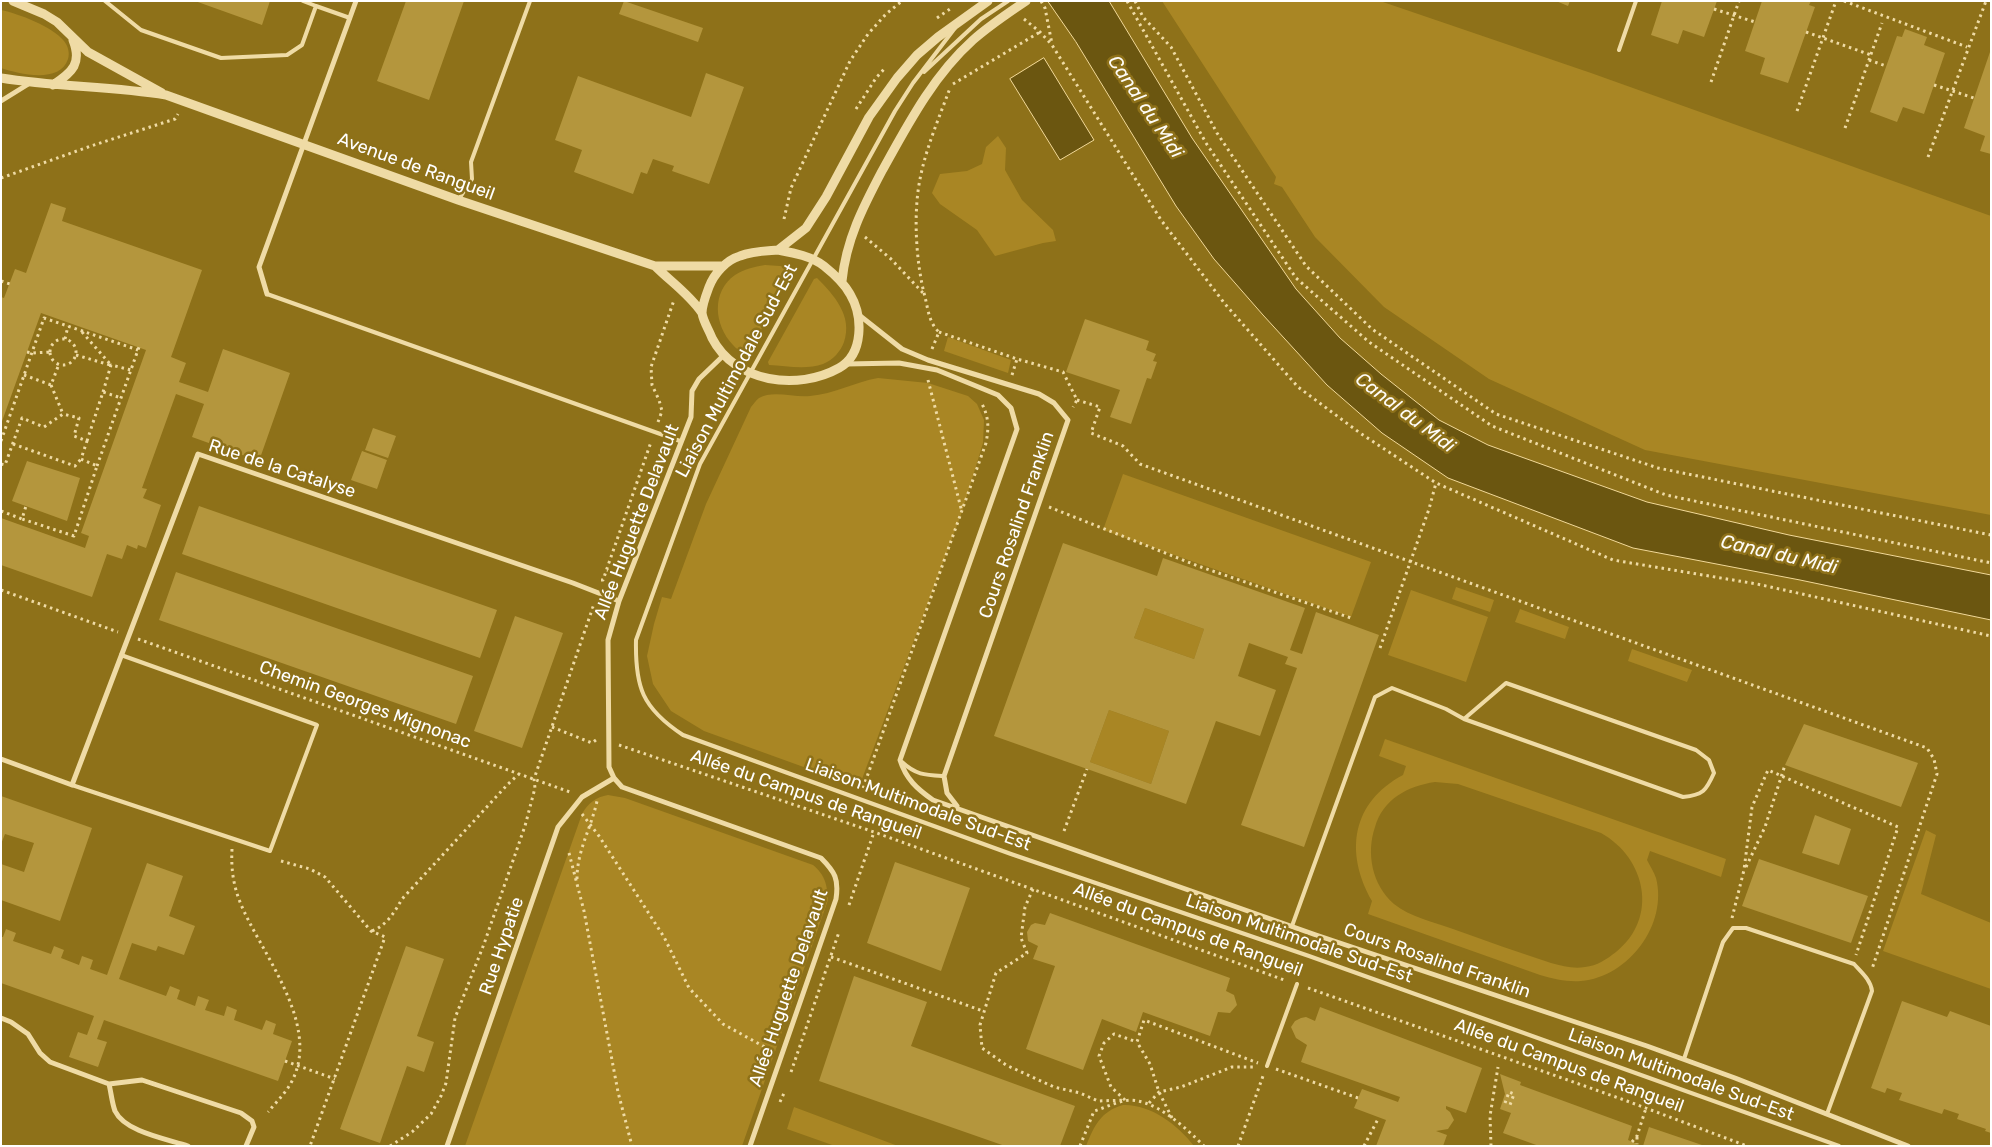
<!DOCTYPE html>
<html>
<head>
<meta charset="utf-8">
<style>
  body { margin:0 }
  #map { position:relative; width:1992px; height:1147px; overflow:hidden; background:#8e7119; font-family:Rubik,sans-serif }
  canvas { display:block }
  .frame { position:absolute; inset:0; border:2px solid #fff; pointer-events:none }
</style>
</head>
<body>
<div id="map">
<canvas width="1992" height="1147"></canvas>
<div class="frame"></div>
</div>
<script>
const ctx = document.querySelector('canvas').getContext('2d');
ctx.lineJoin = 'round';
function paint(path, color) { ctx.fillStyle = color; ctx.fill(path, 'evenodd'); }
function trace(path, color, width, dash) { ctx.strokeStyle = color; ctx.lineWidth = width; ctx.lineCap = dash ? 'butt' : 'round'; ctx.setLineDash(dash || []); ctx.stroke(path); }
function write(font, color, halo, rows, align = 'center') {
  ctx.font = font + ' Rubik,sans-serif'; ctx.lineWidth = 5; ctx.setLineDash([]); ctx.textBaseline = 'middle'; ctx.strokeStyle = halo; ctx.fillStyle = color; for (const [text, x, y, turn = 0] of rows) {
    ctx.save(); ctx.translate(x, y); ctx.rotate((+turn || 0) * Math.PI / 180); ctx.textAlign = isNaN(turn) ? turn : align; if (halo) ctx.strokeText(text, 0, 0); ctx.fillText(text, 0, 0); ctx.restore();
  }
}
paint(new Path2D(`
  M1162 1H1380L1591 73 1991 216V515L1645 450 1489 379 1384 307 1315 237 1282 187 1274 184 1276 177Z
  M1 10C19 14 52 26 64 41 68 46 70 53 68 59 60 84 19 74 1 68Z
  M998 136 1006 148 1005 170 1022 200 1053 230 1056 241 1043 243 995 256 977 230 940 204 932 193 940 174 967 171 982 164 986 147Z
  M765 265 794 267 795 269 748 353 746 354C741 351 736 349 733 345 714 325 711 292 735 275 744 269 754 267 765 265Z
  M817 278C834 295 853 316 844 342 841 351 833 360 823 364 807 370 786 366 769 365L768 362 814 279Z
  M948 337 1011 360 1008 373 944 351Z
  M878 378 928 383 968 396 977 404 984 420 983 443 962 512 859 787 704 731 671 711 653 684 647 656 654 624 662 597 671 599 706 504 751 407C753 405 756 400 759 398 773 390 795 398 810 396 834 394 855 382 878 378Z
  M1123 474 1371 562 1351 617 1103 530Z
  M1456 587 1494 600 1490 612 1452 599Z
  M1411 590 1488 617 1466 682 1388 655Z
  M1145 608 1204 629 1194 659 1134 638Z
  M1520 609 1569 627 1565 639 1515 622Z
  M1632 649 1692 670 1687 682 1628 661Z
  M1109 710 1169 731 1151 784 1090 762Z
  M1385 739 1726 859 1721 877 1650 851 1647 860C1650 866 1654 872 1656 878 1668 924 1629 977 1581 981 1567 982 1554 979 1540 975L1368 914 1372 901C1344 852 1352 802 1403 775L1406 766 1379 756ZM1435 782 1458 784 1601 833C1646 858 1659 918 1616 952 1607 959 1597 966 1585 967 1573 969 1563 966 1551 963 1518 952 1486 941 1453 929 1434 922 1410 917 1394 904 1372 885 1366 853 1375 827 1383 799 1408 786 1435 782Z
  M608 795 625 798 813 865C825 875 827 884 828 900L742 1146H465L582 814C588 803 596 797 608 795Z
  M1926 830 1936 835 1921 894 1991 923V989L1883 951Z
  M1123 1105C1150 1104 1177 1124 1194 1146H1086C1094 1126 1101 1111 1123 1105Z
  M794 1107 898 1146H835L787 1129Z`), '#a98624');
const water = new Path2D(`
  M1048 1H1109L1192 138 1296 289 1340 338 1381 374 1439 420 1488 445 1647 502 1789 535 1991 575V620L1800 580 1633 548 1448 478 1382 433 1327 385 1263 315 1214 259 1176 206 1076 42Z
  M1044 58 1094 140 1060 160 1010 79Z`);
paint(water, '#6b5610');
trace(water, '#f1d898', 1);
paint(new Path2D(`
  M195 1H270L262 25Z
  M406 1H464L429 100 377 81Z
  M624 1 703 28 698 42 619 14Z
  M1556 1H1570L1568 6Z
  M1662 1H1717L1704 37 1683 30 1678 44 1651 35Z
  M1762 1H1811L1809 5 1815 7 1788 83 1760 74 1765 58 1745 51Z
  M1905 29 1927 37 1924 45 1945 53 1924 114 1903 107 1897 122 1870 112 1897 36 1902 37Z
  M1990 52H1991V154L1980 151 1985 136 1964 128Z
  M706 73 744 87 709 184 672 171 674 166 653 159 647 174 641 172 633 194 574 172 582 150 555 140 578 76 691 117Z
  M51 203 66 208 62 221 202 270 171 357 186 363 179 382 208 392 223 349 290 373 259 461 192 437 204 404 176 394 142 488 147 489 143 498 161 505 146 548 138 545 137 549 127 545 122 559 107 554 92 597 1 565V518L85 548 89 536 81 533 146 350 41 313 1 424V297L4 298 15 269 26 273Z
  M1085 319 1149 341 1146 350 1156 354 1153 361 1157 362 1151 379 1147 378 1131 424 1110 417 1120 390 1066 372Z
  M373 428 396 436 388 458 365 450Z
  M362 451 387 460 377 489 351 480Z
  M27 461 80 478 67 521 12 501Z
  M199 506 497 610 480 658 182 554Z
  M1063 543 1157 576 1163 558 1305 608 1290 650 1302 654 1316 612 1379 635 1304 847 1241 825 1297 668 1285 664 1288 657 1249 643 1238 676 1276 690 1260 736 1216 721 1186 804 994 736ZM1145 608 1204 629 1194 659 1134 638ZM1109 710 1169 731 1151 784 1090 762Z
  M176 572 473 676 456 724 159 620Z
  M515 616 563 633 522 748 474 731Z
  M1804 724 1918 763 1901 807 1785 765Z
  M1 796 92 828 60 921 1 900V864L24 872 34 843 5 834 1 844Z
  M1815 815 1851 829 1839 865 1802 853Z
  M1759 859 1868 896 1851 943 1742 906Z
  M895 862 970 888 941 971 867 943Z
  M147 863 183 876 169 916 195 926 184 955 158 946 156 951 132 943 119 979 166 996 170 986 180 990 177 999 195 1006 198 996 209 1000 205 1010 224 1016 227 1006 237 1010 234 1020 262 1030 266 1020 276 1024 273 1034 292 1041 278 1081 104 1020 97 1039 107 1042 98 1067 69 1057 78 1032 87 1035 94 1016 1 983V937H3L6 929 16 933 13 941 51 954 54 946 64 950 61 958 79 965 82 956 93 960 90 969 107 975Z
  M1050 913 1230 978 1226 991 1234 995 1237 1005 1230 1013 1218 1012 1210 1036 1143 1012 1136 1032 1102 1019 1083 1070 1026 1049 1055 966 1033 959 1038 946 1028 941 1027 932 1031 925 1035 923 1045 925Z
  M406 946 444 959 417 1036 434 1042 424 1072 407 1066 380 1143 340 1129Z
  M854 976 927 1002 911 1046 1075 1106 1060 1146H1005L819 1081Z
  M1902 1001 1947 1017 1950 1011 1991 1026V1133L1985 1131 1986 1129 1957 1119 1959 1114 1944 1109 1942 1114 1899 1100 1902 1093 1887 1088 1885 1093 1871 1088Z
  M1320 1007 1482 1068 1466 1113 1446 1106V1109L1450 1112 1454 1120 1448 1129 1436 1131 1447 1135 1443 1146H1376L1386 1120 1354 1108 1362 1089 1398 1102 1400 1097 1301 1062 1307 1045 1296 1038 1291 1027 1295 1021 1301 1018 1306 1017 1315 1021Z
  M1500 1074 1521 1082 1520 1085 1632 1126 1628 1140 1642 1146H1539L1503 1133 1511 1113 1500 1109 1505 1094Z
  M1649 1127 1702 1145V1146H1643Z`), '#b4963d');
trace(new Path2D(`
  M1041 1 1045 8 1052 44
  M1127 1 1206 143 1296 278 1369 342 1492 426 1666 495 1991 563
  M1135 1 1143 17 1171 47 1217 133 1306 266 1372 329 1496 414 1658 468 1991 535
  M1844 1 1967 47
  M1714 9 1755 22
  M937 18 950 9
  M1024 19 1040 32 1052 45 1161 220 1225 304 1298 387 1360 433 1436 483 1613 560 1757 584 1991 636
  M1806 32 1871 55
  M1869 60 1886 66
  M1711 82 1739 1
  M953 84 1040 32
  M1934 85 1974 98
  M856 109 876 78 886 67
  M1797 111 1836 1
  M1845 128 1882 23
  M1928 157 1986 1
  M1 178 91 146 175 119 178 114
  M784 219 791 188 850 61 868 34 886 14 902 1
  M865 237 891 259 923 293
  M1 281 10 284
  M82 332 111 365
  M939 332 1017 359 1063 372 1077 400 1073 407
  M65 339 68 326
  M50 352a13 13 0 1 1 26 0a13 13 0 1 1-26 0Z
  M932 349 939 332C929 323 928 309 925 297 916 263 913 214 920 179 926 148 939 118 950 88
  M27 352 32 353 50 352
  M76 355 110 365
  M24 375 51 385 59 364
  M1012 375 1017 359
  M928 380 962 512
  M51 385 63 414
  M103 392 111 365 131 370
  M1077 400 1100 407 1091 433 1123 446 1140 464 1927 748 1934 759 1937 774 1872 969
  M658 422 662 411 659 400 652 385 651 367 674 300
  M1 441 44 318 138 350
  M87 441 103 392 121 398
  M13 444 75 466 81 459
  M1 464 5 465 22 418 44 427 63 414 79 418 74 436 87 441 81 459 97 466 74 536 22 519
  M97 466 139 347
  M1049 507 1198 566 1351 618
  M1 511 22 519 26 506
  M607 570 618 574
  M601 580H603L651 442
  M1 590 118 632
  M138 639 570 792
  M1380 648 1429 509 1436 483
  M552 727 592 743 596 740
  M619 745 874 832 1287 981
  M863 788 986 443C989 427 989 417 981 402
  M582 814 599 836 664 937 689 988 723 1024 772 1051
  M852 818 856 808
  M1064 831 1087 769
  M232 849C231 868 233 884 240 902 260 952 320 1022 293 1079 287 1092 277 1101 268 1112
  M569 853 584 911 618 1092 632 1146
  M281 861 310 869 325 877 371 931 385 937 310 1146
  M1746 867 1765 827 1785 765
  M577 879C577 850 591 829 597 801
  M1033 889 1025 907 1021 938 1027 953 996 973 980 1025 982 1048 1006 1065 1054 1087 1080 1093 1098 1101 1126 1100
  M849 905 874 832
  M1732 918 1744 870 1752 807 1768 770 1898 827 1856 955
  M372 931C387 925 394 913 402 899L508 784 519 774
  M831 957 983 1011
  M1308 988 1627 1101 1747 1146
  M285 1061 335 1079
  M1276 1069 1358 1098
  M791 1072 839 932
  M1125 1100 1111 1087 1099 1056 1104 1043 1114 1034 1137 1042
  M780 1102 784 1093
  M1149 1103 1159 1092 1181 1087 1232 1067H1256
  M1505 1103 1509 1092 1514 1094 1510 1105
  M1172 1118 1159 1092 1150 1064 1137 1042 1144 1020 1258 1063
  M1637 1137V1144
  M1632 1142 1637 1136 1646 1108
  M390 1146 412 1132 431 1114 441 1096 446 1083 455 1018 484 944 525 826 535 788 534 779 594 604
  M1080 1146 1094 1111C1104 1108 1114 1103 1124 1101 1151 1095 1186 1128 1204 1146
  M1238 1146 1263 1076
  M1364 1146 1378 1119
  M1491 1146 1490 1116 1498 1067`), '#efdba5', 3, [2.5, 4]);
trace(new Path2D(`
  M105 1 141 30 221 58 287 55 302 45 316 6 350 18
  M303 1 316 6
  M955 28 913 83 895 111 700 464 636 640C635 687 642 708 683 735L1011 854 1309 956 1839 1146
  M1619 50 1636 1
  M924 72 981 19 1008 1
  M459 199 472 179 471 162 530 1
  M267 294 680 441
  M902 762C916 775 925 775 944 776
  M72 785 270 851 317 725 121 655
  M1292 926 1375 697 1392 688 1446 709 1464 719 1683 797C1703 795 1706 791 1714 773L1709 760 1696 750 1506 683 1464 719
  M1684 1059 1723 942 1733 928H1746L1854 964C1861 972 1871 980 1872 991L1827 1114
  M1267 1066 1297 984`), '#efdba5', 4);
trace(new Path2D(`
  M1 101 30 83
  M267 294 259 267 356 1
  M859 315 902 349 928 360 1039 394 1054 403 1068 420 944 776 947 793 957 806
  M724 355 699 379 692 391 691 417 619 601 608 640 609 767 614 778 622 787 821 858C835 872 839 879 836 899L750 1146
  M846 364 899 363 937 370 998 395 1011 408 1017 429 900 760C906 779 917 789 933 800L1316 935 1647 1046 1735 1078 1908 1146
  M1 759 72 785 198 454 573 583 619 601
  M1 1018 11 1022 28 1034 40 1053 50 1062 109 1084 142 1080 241 1113 252 1121 254 1127 246 1146
  M109 1084C111 1092 112 1103 115 1111 125 1132 167 1139 188 1146
  M447 1146 558 827 582 797 614 778`), '#efdba5', 5);
trace(new Path2D(`
  M13 1 44 14 57 22 88 52 162 93
  M1 78C56 87 111 86 166 95L458 200 655 266H723
  M53 85C73 72 82 63 73 40
  M778 250C794 253 811 256 824 266 834 274 844 283 850 294 863 316 864 354 839 368 798 391 735 383 712 338 709 330 703 321 702 313 702 305 706 295 709 287 714 274 726 260 740 256 752 251 766 251 778 250Z
  M778 250 806 228 826 197 869 117 897 78 917 55 938 37 988 1
  M655 266C671 282 689 294 702 313
  M842 281C846 240 863 207 882 171 908 124 933 76 973 40 990 25 1008 13 1026 1`), '#efdba5', 9);
write('18px', '#fff', '#8e7119', [
  ["Avenue de Rangueil",416,167,20],
  ["Liaison Multimodale Sud-Est",737,371,-62],
  ["Rue de la Catalyse",282,469,18],
  ["Allée Huguette Delavault",637,522,-69],
  ["Cours Rosalind Franklin",1017,525,-71],
  ["Chemin Georges Mignonac",365,705,20],
  ["Allée du Campus de Rangueil",806,795,19],
  ["Liaison Multimodale Sud-Est",918,805,20],
  ["Allée du Campus de Rangueil",1188,930,20],
  ["Liaison Multimodale Sud-Est",1299,939,19],
  ["Rue Hypatie",502,946,-71],
  ["Cours Rosalind Franklin",1437,961,19],
  ["Allée Huguette Delavault",789,988,-71],
  ["Allée du Campus de Rangueil",1569,1066,20],
  ["Liaison Multimodale Sud-Est",1681,1075,20]
]);
write('italic 19px', '#fefcf7', '#8e7119', [
  ["Canal du Midi",1145,107,56],
  ["Canal du Midi",1405,413,37],
  ["Canal du Midi",1779,555,13]
]);
</script>
</body>
</html>
